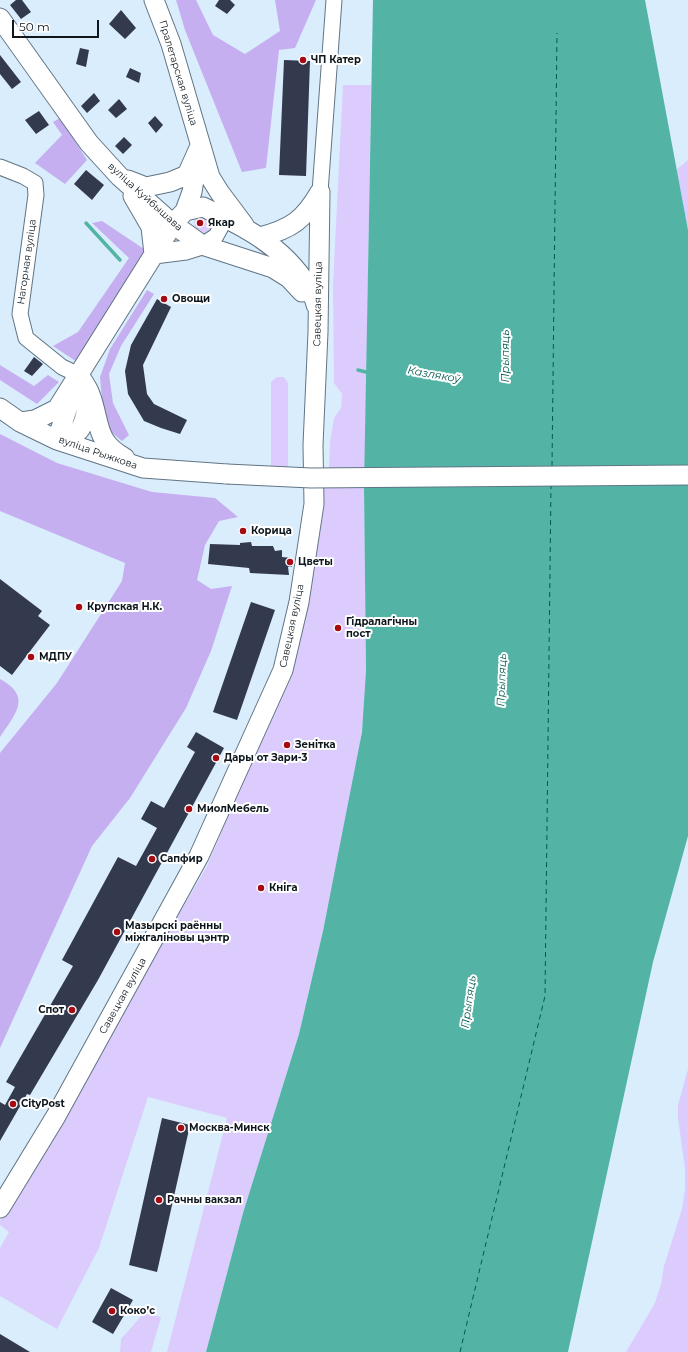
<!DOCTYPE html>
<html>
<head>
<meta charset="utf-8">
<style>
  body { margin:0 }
  #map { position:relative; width:688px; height:1352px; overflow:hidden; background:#daedfc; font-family:Montserrat,sans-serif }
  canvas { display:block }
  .scale { position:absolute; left:12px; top:20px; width:87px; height:18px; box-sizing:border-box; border:2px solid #0e171d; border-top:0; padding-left:5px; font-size:12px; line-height:14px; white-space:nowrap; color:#0e171d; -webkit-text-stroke:3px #fff; paint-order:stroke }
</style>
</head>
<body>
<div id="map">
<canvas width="688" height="1352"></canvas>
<div class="scale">50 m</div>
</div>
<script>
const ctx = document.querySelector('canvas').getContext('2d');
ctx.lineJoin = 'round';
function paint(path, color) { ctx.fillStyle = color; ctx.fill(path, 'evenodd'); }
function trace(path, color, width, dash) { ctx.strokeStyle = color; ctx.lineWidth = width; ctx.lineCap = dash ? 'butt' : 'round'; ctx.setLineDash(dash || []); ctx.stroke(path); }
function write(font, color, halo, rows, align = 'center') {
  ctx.font = font + ' Montserrat,sans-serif'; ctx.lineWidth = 4; ctx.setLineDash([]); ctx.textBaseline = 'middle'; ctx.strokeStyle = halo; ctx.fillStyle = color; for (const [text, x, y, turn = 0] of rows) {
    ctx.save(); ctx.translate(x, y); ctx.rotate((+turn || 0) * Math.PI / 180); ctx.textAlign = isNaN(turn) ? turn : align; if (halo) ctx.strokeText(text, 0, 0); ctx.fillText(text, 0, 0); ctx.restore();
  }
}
paint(new Path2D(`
  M343 85H371L365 470 329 469 330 442 334 418 341 408 342 394 334 383 333 285Z
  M688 160V230L676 170Z
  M198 214 215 221 212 230C205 234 202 234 195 229L194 221Z
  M277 377H284L288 383V470H271V382Z
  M364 486 366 671 365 704 358 762 323 931 299 1034 243 1213 206 1352H167L227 1118 148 1097 99 1248 57 1329 0 1296V1248L9 1232 0 1225V1221L207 866 292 665 312 584 320 487Z
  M688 1069V1352H626L655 1303 661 1284 664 1266 682 1209 685 1189V1169L678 1118V1105Z
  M144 1313 161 1317 151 1352H120L121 1339Z`), '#dcccfe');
paint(new Path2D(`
  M176 0H196L213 35 245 54 280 31 275 0H316L295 48 279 50 266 168 242 172 185 30Z
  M60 118 87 160 65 184 35 163 62 135 53 122Z
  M102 221 147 251 77 362 53 346 78 332 129 258 92 223Z
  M147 290 154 294 121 346 109 374 113 403 129 435 122 441 111 432 103 410 100 377 110 349Z
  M0 365 34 386 48 375 59 382 37 404 0 380Z
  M0 434 57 463 152 492 215 498 238 517 219 521 205 545 197 580 211 589 232 586 211 651 186 708 130 798 92 846 0 1048V753L57 683 122 581 125 563 0 511Z
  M0 679C33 697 15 714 0 737Z`), '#c5aff0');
paint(new Path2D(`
  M373 0H645L688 230V836L653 962 568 1352H206L243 1213 299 1034 323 931 362 732 366 671 364 486Z`), '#53b4a6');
trace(new Path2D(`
  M86 223 120 260
  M358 370 370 373`), '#53b4a6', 3.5);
trace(new Path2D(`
  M552 466 557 33
  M460 1352 545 996 551 485`), '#005a50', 1, [5, 4]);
paint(new Path2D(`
  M16 0H22L31 12 21 19 10 5Z
  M219 0H230L235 5 227 14 215 6Z
  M121 10 136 28 125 39 109 24Z
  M80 48 89 50 86 67 76 64Z
  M0 55 21 82 12 89 0 74Z
  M284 60 310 61 306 176 279 175Z
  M130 68 141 73 139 83 126 77Z
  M94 93 100 101 87 113 81 106Z
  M119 99 127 109 116 118 108 110Z
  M39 111 49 125 36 134 25 120Z
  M155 116 163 125 156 133 148 123Z
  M124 137 132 145 123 154 115 146Z
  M86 170 104 185 92 200 74 184Z
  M157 299 171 307 143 365 147 394 154 404 187 420 180 434 161 428 144 421 128 394 125 371 131 345Z
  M34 357 43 364 32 376 24 371Z
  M251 542 252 546H273L275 551 282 550V557L292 558V567H288L289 575 250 573 249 568 208 564 210 544 240 545V543Z
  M0 579 42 611 38 616 50 625 12 675 0 666Z
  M251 602 275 610 237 720 213 712Z
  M196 732 224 748 98 980 30 1095 27 1094 0 1141V1102L5 1105 15 1087 6 1082 73 966 62 960 118 857 136 866 157 828 141 819 151 801 164 808 195 752 187 747Z
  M162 1118 190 1125 157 1272 129 1265Z
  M111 1288 133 1300 113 1334 92 1322Z
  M0 1334 30 1352H0Z`), '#343a4e');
const minor = new Path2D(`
  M0 167 23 176 35 183 36 195 20 314 26 338 62 367 79 375
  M320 192 334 0
  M202 245 216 236 222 225 217 213`);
const major = new Path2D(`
  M154 0 171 44 210 177 220 193 244 225
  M0 18 89 143 120 177 173 224 202 245 273 268 289 278 302 292
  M128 180 146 187 170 182 187 175 200 146
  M133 196 151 227 154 254
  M185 211 192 192 197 162
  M260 237C291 229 304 220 320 192
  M154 254 186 250 202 245
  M79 375C83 381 88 388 90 394 101 423 94 441 125 458
  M0 408 20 422 57 440 143 468 227 474
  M21 422 35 420 57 409 173 224 185 211 203 207C243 226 283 246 307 285 310 291 315 298 316 305
  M57 440 71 397
  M57 440C86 436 84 421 89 397
  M0 1208 56 1116 199 856 283 670 299 602 314 504 313 445 318 332 320 192`);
trace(minor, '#607585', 17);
trace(major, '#607585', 21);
trace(minor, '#fff', 15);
trace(major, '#fff', 19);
const majorBridge = new Path2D(`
  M227 474 311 478 688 475`);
trace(majorBridge, '#607585', 21, []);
trace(majorBridge, '#fff', 19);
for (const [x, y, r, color] of [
  [303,60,4,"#a40b13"],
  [200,223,4,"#a40b13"],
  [164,299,4,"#a40b13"],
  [243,531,4,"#a40b13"],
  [290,562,4,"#a40b13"],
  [79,607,4,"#a40b13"],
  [338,628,4,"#a40b13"],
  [31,657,4,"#a40b13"],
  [287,745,4,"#a40b13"],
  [216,758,4,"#a40b13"],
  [189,809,4,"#a40b13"],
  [152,859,4,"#a40b13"],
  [261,888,4,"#a40b13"],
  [117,932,4,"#a40b13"],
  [72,1010,4,"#a40b13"],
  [13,1104,4,"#a40b13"],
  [181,1128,4,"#a40b13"],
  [159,1200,4,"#a40b13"],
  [112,1311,4,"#a40b13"]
]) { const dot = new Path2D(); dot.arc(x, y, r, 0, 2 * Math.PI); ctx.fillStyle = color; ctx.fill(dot); trace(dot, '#fff', 1.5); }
write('bold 10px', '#0e171d', '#fff', [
  ["ЧП Катер",311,60],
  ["Якар",208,223],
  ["Овощи",172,299],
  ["Корица",251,531],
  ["Цветы",298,562],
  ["Крупская Н.К.",87,607],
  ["Гідралагічны",346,622],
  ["пост",346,634],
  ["МДПУ",39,657],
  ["Зенітка",295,745],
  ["Дары от Зари-3",224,758],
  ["МиолМебель",197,809],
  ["Сапфир",160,859],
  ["Кніга",269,888],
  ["Мазырскі раённы",125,926],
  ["міжгаліновы цэнтр",125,938],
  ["Спот",64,1010,"right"],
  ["CityPost",21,1104],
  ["Москва-Минск",189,1128],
  ["Рачны вакзал",167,1200],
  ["Кокоʼс",120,1311]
], 'left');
write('10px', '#0e171d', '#fff', [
  ["Пралетарская вуліца",178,73,73],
  ["вуліца Куйбышава",145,197,42],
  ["Нагорная вуліца",27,262,-82],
  ["Савецкая вуліца",318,304,-89],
  ["вуліца Рыжкова",98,453,19],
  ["Савецкая вуліца",292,626,-78],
  ["Савецкая вуліца",123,996,-61]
]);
write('italic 11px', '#005a50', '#fff', [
  ["Прыпяць",506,356,-90],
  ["Казлякоў",434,375,10],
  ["Прыпяць",502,680,-88],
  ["Прыпяць",469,1002,-82]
]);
</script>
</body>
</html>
